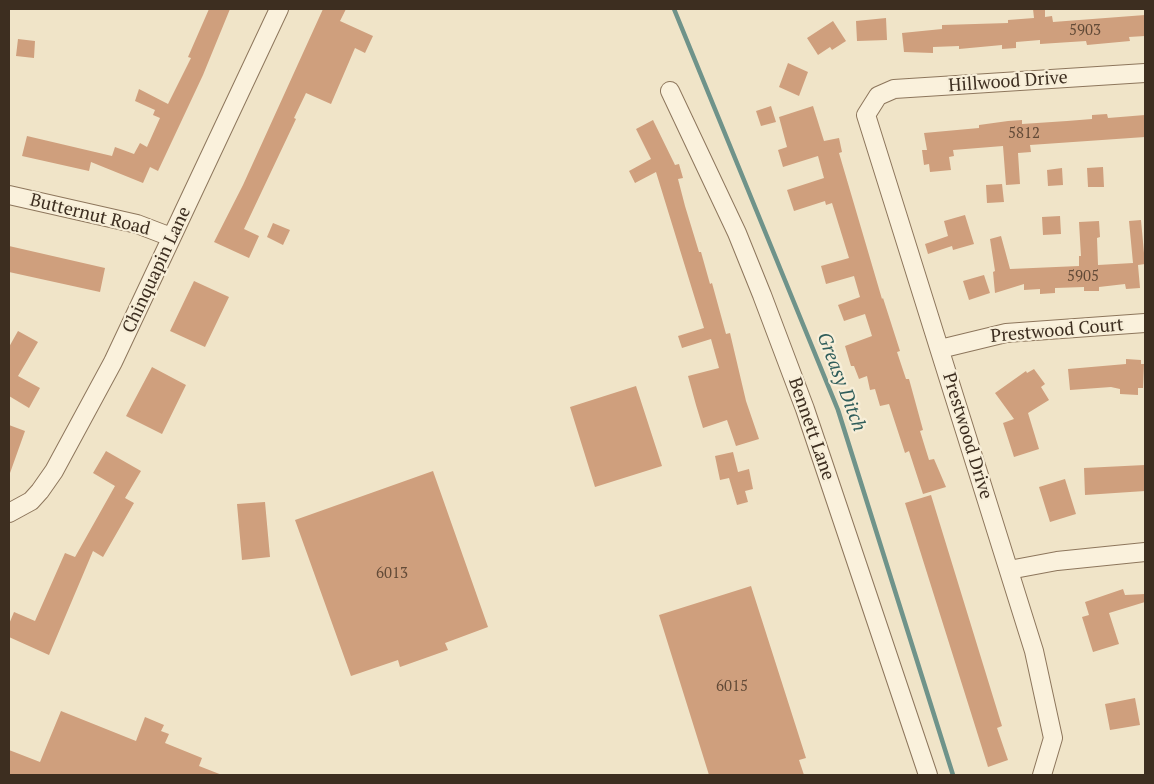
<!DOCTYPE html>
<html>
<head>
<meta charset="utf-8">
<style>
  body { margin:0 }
  #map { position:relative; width:1154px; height:784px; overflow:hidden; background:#f0e4c8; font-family:"PT Serif",serif }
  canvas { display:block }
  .frame { position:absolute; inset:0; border:10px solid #3d2e20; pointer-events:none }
</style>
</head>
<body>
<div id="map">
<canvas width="1154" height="784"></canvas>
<div class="frame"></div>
</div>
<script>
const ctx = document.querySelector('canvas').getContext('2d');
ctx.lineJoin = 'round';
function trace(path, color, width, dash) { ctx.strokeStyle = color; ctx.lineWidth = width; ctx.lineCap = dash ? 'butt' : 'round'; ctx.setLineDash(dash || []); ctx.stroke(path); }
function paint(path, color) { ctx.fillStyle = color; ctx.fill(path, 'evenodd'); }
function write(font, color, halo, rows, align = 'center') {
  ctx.font = font + ' "PT Serif",serif'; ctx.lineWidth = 4.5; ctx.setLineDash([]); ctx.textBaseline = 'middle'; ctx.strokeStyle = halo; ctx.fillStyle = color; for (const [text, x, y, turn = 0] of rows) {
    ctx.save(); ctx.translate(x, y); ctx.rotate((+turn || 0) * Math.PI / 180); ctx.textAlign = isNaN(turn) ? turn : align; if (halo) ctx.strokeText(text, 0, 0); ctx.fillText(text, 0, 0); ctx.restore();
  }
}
trace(new Path2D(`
  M674 9 838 410 953 775`), '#6f938a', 4.5);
paint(new Path2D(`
  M209 9H230L203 75 158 171 150 167 143 183 91 162 89 171 22 156 27 136 112 156 115 147 134 154 140 143 147 147 160 118 153 115 155 110 135 101 139 89 168 104 191 58 188 57Z
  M323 9H346L340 21 373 36 365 53 355 48 331 104 306 93 294 118 296 119 244 229 259 236 249 258 214 242 243 185Z
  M1033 9H1045V17L1052 16 1053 22 1145 15V36L1129 37 1130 41 1087 45 1086 41 1040 44V40L1016 42V48L1002 49V45L959 49V46L933 47V53L904 52 902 33 942 29V25L1008 23V20L1034 18Z
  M886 18 887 40 857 41 856 21Z
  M833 21 846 41 832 50 830 47 818 55 807 38Z
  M18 39 35 41 34 58 16 56Z
  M788 63 808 72 799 96 779 87Z
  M771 106 776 122 761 126 756 111Z
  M813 106 824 141 839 138 842 152 839 153 882 299 883 298 900 351 897 352 906 379H909L923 430 920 431 929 460 934 459 946 487 923 494 909 451 905 453 889 404 880 406 875 389 870 390 867 376 859 379 854 366H851L845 346 872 336 865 314 844 321 838 305 860 297 854 276 826 284 821 266 849 258 832 203 826 205 825 201 794 211 787 190 824 178 818 156 783 167 778 150 787 147 779 117Z
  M1107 114 1108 118 1145 115V137L1030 145 1031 152 1018 153 1020 184 1006 185 1003 146 953 150 954 156 949 157 951 170 930 172 929 164 924 165 922 150H927L924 133 979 128V125L1008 121 1022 120V124L1067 121 1092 119V115Z
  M653 120 675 165 679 164 683 178 678 179 685 206 699 252H701L710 284 712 283 726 334 730 333 746 401 759 439 736 446 727 420 703 428 696 405 688 376 719 368 711 339 682 348 678 336 704 328 656 172 635 183 629 171 651 159 636 129Z
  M1103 167 1104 187H1088L1087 168Z
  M1062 168 1063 185 1048 186 1047 170Z
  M1002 184 1004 202 987 203 986 185Z
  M965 215 974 244 953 250 952 246 928 254 925 244 948 236 944 221Z
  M1060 216 1061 234 1043 235 1042 217Z
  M1141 220 1145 264 1138 265 1140 288 1126 289 1125 284 1099 287V291H1084V287L1055 288V293L1040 294V289L1024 290V284L995 293 993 272 995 271 990 239 1001 236 1010 269 1079 266V256H1081L1079 222 1099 221 1100 237 1097 238 1098 265 1133 263 1129 221Z
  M273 223 290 230 283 245 267 237Z
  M9 246 105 268 100 292 9 272Z
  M984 275 990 293 969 300 963 281Z
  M194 281 229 297 205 347 170 331Z
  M18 331 38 342 18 376 40 388 29 408 9 396V347Z
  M1126 359 1141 360V364H1144L1143 388H1138V395L1120 394V389L1111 387 1070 390 1068 369 1126 364Z
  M152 367 186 385 162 434 126 416Z
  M1034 369 1045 384 1041 387 1049 400 1028 413 1039 449 1014 457 1003 423 1014 419 995 393 1026 371 1027 373Z
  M636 386 662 466 595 487 570 407Z
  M9 425 25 431 10 473H9Z
  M106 451 141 471 125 498 134 503 103 557 93 551 49 655 9 637V624L14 612 35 621 65 553 75 557 115 486 93 473Z
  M733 452 738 472 749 469 753 489 745 491 748 502 737 505 729 478 720 480 715 456Z
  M1145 465V491L1085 495 1084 468Z
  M433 471 488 627 445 643 448 650 400 667 398 660 351 676 295 520Z
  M1065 479 1076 514 1050 522 1039 487Z
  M931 495 1002 726 997 728 1008 760 988 767 905 503Z
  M265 502 270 557 242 560 237 504Z
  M751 586 806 758 799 760 804 775H709L659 615Z
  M1123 589 1125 595 1145 594V602L1109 613 1119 644 1093 652 1082 617 1089 615 1085 602Z
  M1135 698 1140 725 1110 730 1105 704Z
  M61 711 136 741 145 717 164 725 161 731 169 734 165 743 202 758 199 766 222 775H9V750L40 762Z`), '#cf9f7d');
const minor = new Path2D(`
  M670 91 737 233 762 295 805 409 928 775
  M9 195 137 224 171 237
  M940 349 1006 333 1145 323
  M9 513 31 501 40 491 54 471 113 362 279 9
  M1009 570 1057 561 1145 552
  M1042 775 1053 738 1034 651 866 115 878 96 894 89 1145 73`);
trace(minor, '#8d765c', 20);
trace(minor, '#faf1dc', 18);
write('15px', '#624a37', null, [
  ["5903",1085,31],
  ["5812",1024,134],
  ["5905",1083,277],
  ["6013",392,574],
  ["6015",732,687]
]);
write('18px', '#3d2e20', '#f7eed8', [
  ["Hillwood Drive",1008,82,-4],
  ["Butternut Road",90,215,14],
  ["Chinquapin Lane",157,270,-65],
  ["Prestwood Court",1057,331,-5],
  ["Bennett Lane",811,429,71],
  ["Prestwood Drive",967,436,73]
]);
write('italic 19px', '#2f5d5a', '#f7eed8', [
  ["Greasy Ditch",841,382,69]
]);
</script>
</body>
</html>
